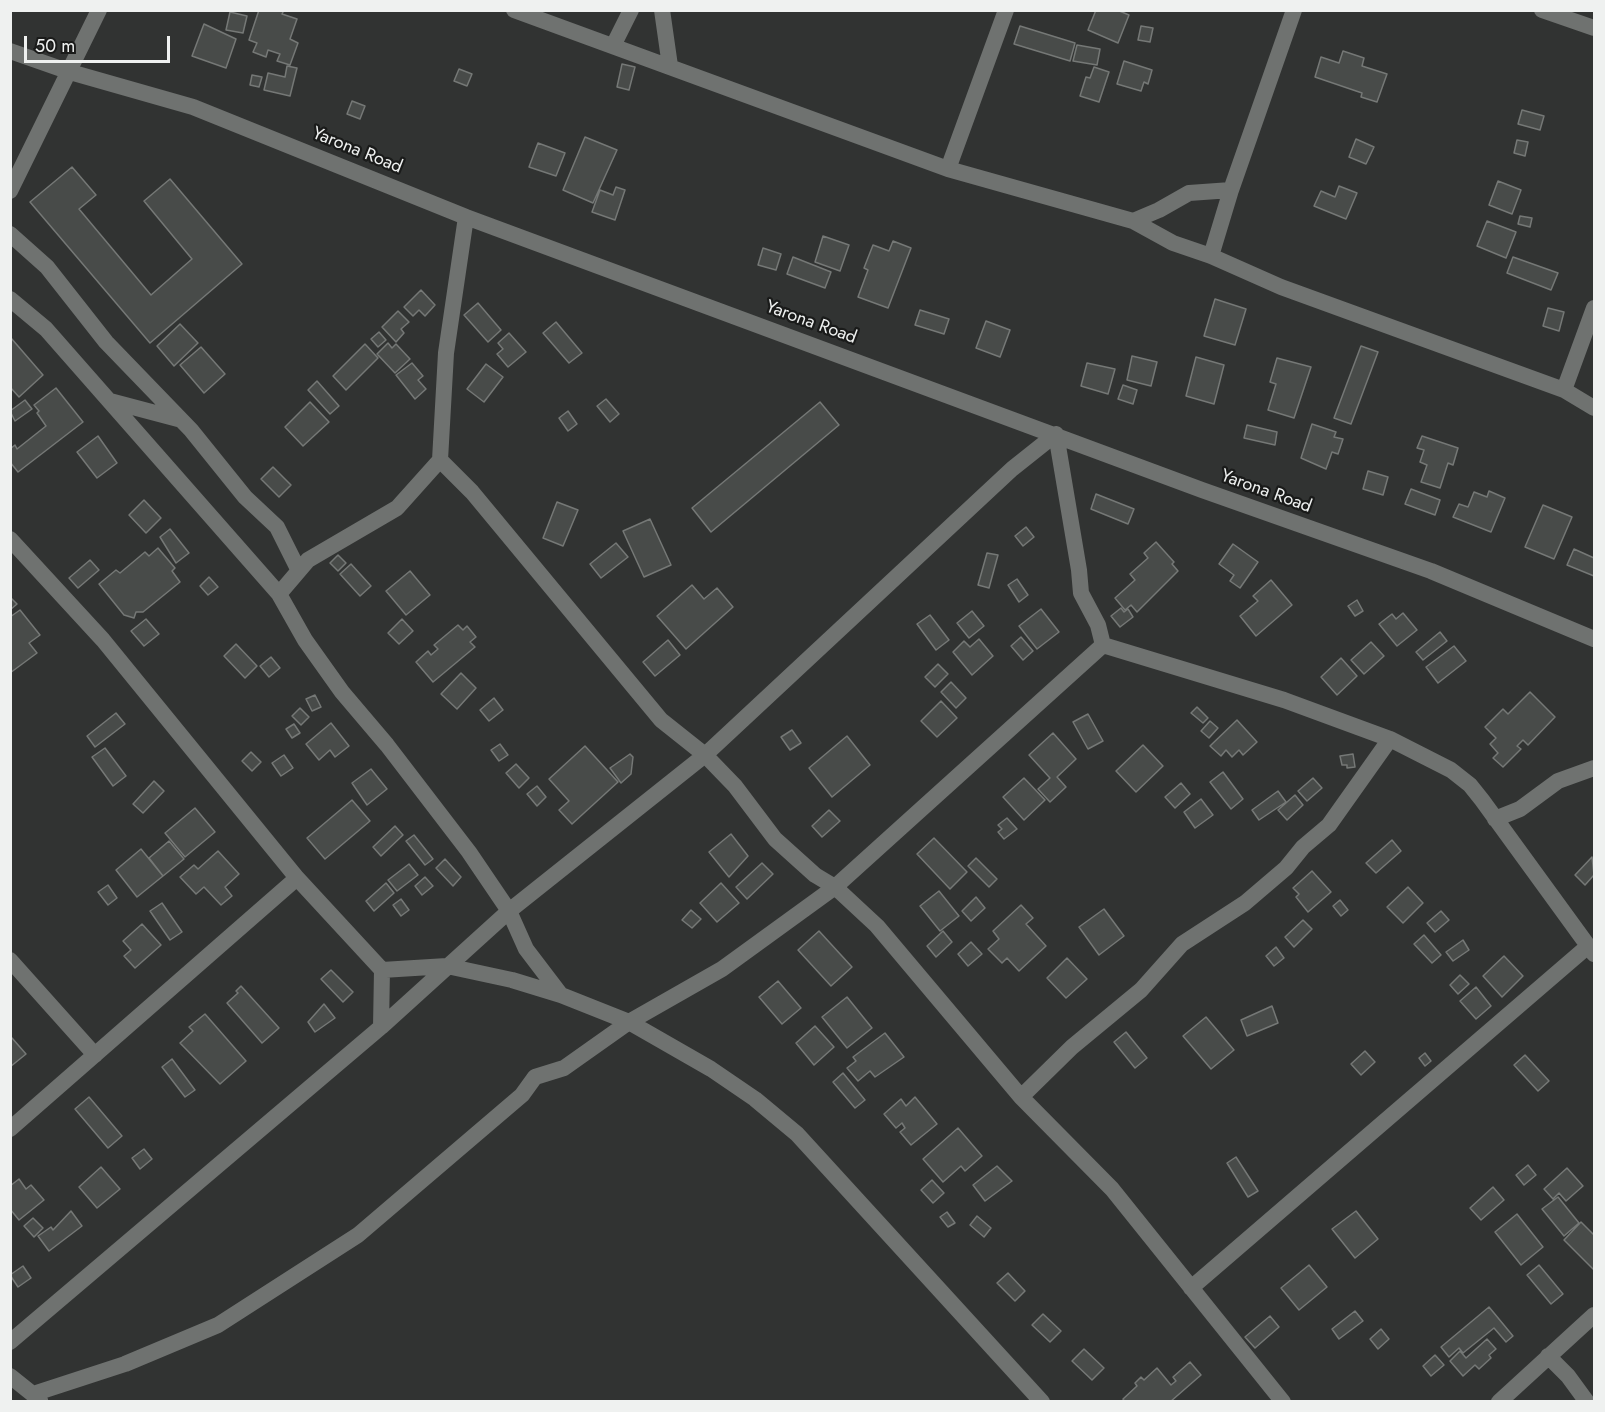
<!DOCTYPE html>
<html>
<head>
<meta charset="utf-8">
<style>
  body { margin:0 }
  #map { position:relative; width:1605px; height:1412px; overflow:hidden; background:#313332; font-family:Jost,sans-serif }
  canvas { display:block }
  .frame { position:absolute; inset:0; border:12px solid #eff1f0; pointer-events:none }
  .scale { position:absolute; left:24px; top:36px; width:146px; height:27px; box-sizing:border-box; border:3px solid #eff1f0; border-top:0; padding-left:8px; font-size:18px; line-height:21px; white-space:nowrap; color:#eff1f0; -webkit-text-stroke:4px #1a1b1a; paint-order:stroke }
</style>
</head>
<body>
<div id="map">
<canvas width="1605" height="1412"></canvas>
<div class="frame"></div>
<div class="scale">50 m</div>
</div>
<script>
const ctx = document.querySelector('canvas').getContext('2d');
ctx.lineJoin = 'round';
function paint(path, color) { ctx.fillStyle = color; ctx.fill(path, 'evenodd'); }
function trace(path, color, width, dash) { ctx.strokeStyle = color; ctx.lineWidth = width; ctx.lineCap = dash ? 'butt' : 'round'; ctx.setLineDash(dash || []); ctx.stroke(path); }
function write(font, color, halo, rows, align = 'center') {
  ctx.font = font + ' Jost,sans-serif'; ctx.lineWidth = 4.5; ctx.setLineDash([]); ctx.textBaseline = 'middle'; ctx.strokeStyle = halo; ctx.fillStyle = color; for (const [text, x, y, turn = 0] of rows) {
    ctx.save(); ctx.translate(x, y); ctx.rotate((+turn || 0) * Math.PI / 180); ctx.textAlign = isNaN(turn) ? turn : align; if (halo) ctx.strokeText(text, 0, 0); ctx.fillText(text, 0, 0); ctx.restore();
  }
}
const building = new Path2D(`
  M259 10H284L282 14 297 19 290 39 298 43 290 65 277 61 280 54 268 50 266 57 253 52 257 43 249 40Z
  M1096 10H1117L1129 15 1118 43 1088 30Z
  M230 12 247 16 243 33 226 30Z
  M204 24 236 39 226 68 192 56Z
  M1020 26 1075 43 1070 61 1014 44Z
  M1141 26 1153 28 1150 42 1138 40Z
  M1077 45 1100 49 1097 65 1073 61Z
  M1343 51 1364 58 1362 66 1387 74 1377 102 1361 97 1362 93 1315 77 1321 57 1339 63Z
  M1124 61 1152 70 1148 84 1144 82 1141 91 1117 84Z
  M622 64 635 67 629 90 617 87Z
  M287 66 297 68 290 96 264 90 268 73 285 77Z
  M1094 67 1109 72 1099 102 1080 96 1086 77 1090 78Z
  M459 69 472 74 467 86 454 81Z
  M252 75 262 77 259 87 250 85Z
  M352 101 365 106 360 119 347 114Z
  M1522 110 1544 116 1540 130 1518 124Z
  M585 137 617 150 593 203 563 190Z
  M1356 139 1374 147 1366 164 1349 157Z
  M1517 140 1528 142 1525 156 1514 153Z
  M538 143 565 153 556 176 529 167Z
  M72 167 96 195 79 209 151 295 192 259 144 201 170 179 242 264 150 343 30 202Z
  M1498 181 1521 190 1512 214 1489 205Z
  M1339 186 1357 193 1346 219 1314 206 1321 191 1335 197Z
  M616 187 625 190 615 220 592 212 600 190 613 195Z
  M1520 216 1532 218 1530 227 1518 224Z
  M1487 221 1516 232 1506 258 1477 246Z
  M823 236 849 245 840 271 815 262Z
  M893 241 911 248 888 308 858 297 868 270 864 268 873 245 889 251Z
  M763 248 781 254 776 270 758 265Z
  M793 257 831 272 825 288 787 274Z
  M1513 257 1558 273 1551 290 1507 273Z
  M421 290 435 305 425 316 419 310 413 316 404 307Z
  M1215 299 1246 309 1235 345 1204 336Z
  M478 303 501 330 488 342 464 315Z
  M1548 308 1564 312 1559 331 1543 326Z
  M920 310 949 319 944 334 915 325Z
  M398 311 409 322 401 329 404 333 396 342 382 327Z
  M986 321 1010 330 1000 357 976 348Z
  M556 322 582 353 569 363 543 333Z
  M180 324 198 343 174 366 157 346Z
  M379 332 386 340 378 347 371 339Z
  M509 333 526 352 508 367 497 354 503 349 498 343Z
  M11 338 43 375 19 397 10 387Z
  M388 343 392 348 396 344 410 359 395 373 377 354Z
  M365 344 378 358 346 390 333 376Z
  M1361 346 1378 352 1351 424 1334 418Z
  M201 347 225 374 204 393 180 365Z
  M1132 356 1157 362 1151 386 1127 380Z
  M1196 357 1224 365 1214 404 1186 396Z
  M1277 358 1311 367 1294 418 1268 410 1276 384 1270 382Z
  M412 363 423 376 418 380 426 389 415 399 396 375Z
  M1087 363 1115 369 1108 394 1081 386Z
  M486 364 503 377 484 402 467 389Z
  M317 381 339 406 330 414 308 390Z
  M1123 385 1137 390 1133 404 1118 399Z
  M56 388 83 422 18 472 10 462V449L15 445 17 449 46 426 37 413 39 411 34 405Z
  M606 399 619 414 610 422 597 406Z
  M25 400 32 409 15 421 10 411Z
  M310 402 329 422 303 446 285 427Z
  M820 402 839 425 711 532 692 508Z
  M568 411 577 424 568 431 559 418Z
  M1312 424 1336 432 1334 437 1343 439 1338 454 1332 452 1326 469 1301 458Z
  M1247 425 1277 432 1275 445 1244 438Z
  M98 436 117 463 97 478 77 452Z
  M1422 436 1458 448 1453 465 1448 463 1440 488 1421 482 1427 465 1420 462 1424 450 1417 448Z
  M273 467 291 485 279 497 261 479Z
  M1368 471 1388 477 1383 495 1363 489Z
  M1411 489 1440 500 1435 515 1405 504Z
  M1489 491 1505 498 1491 532 1453 517 1459 504 1468 507 1474 492 1487 497Z
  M1096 494 1134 509 1128 524 1091 509Z
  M144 500 161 518 146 533 129 515Z
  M557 502 578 510 563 546 543 538Z
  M1543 505 1572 517 1554 559 1525 547Z
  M650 519 671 565 644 577 623 531Z
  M1026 527 1034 537 1023 546 1015 536Z
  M170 529 189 553 176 563 160 537Z
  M1156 542 1174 562 1172 564 1178 571 1137 612 1131 605 1125 610 1115 598 1135 580 1130 574 1148 558 1144 553Z
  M616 543 628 557 601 578 590 564Z
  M1233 544 1258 562 1240 588 1230 581 1234 575 1219 564Z
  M158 548 175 568 172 571 180 582 143 612H136L134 618 124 615 99 584 116 570 120 573 145 552 149 556Z
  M1574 549 1594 558V576L1567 565Z
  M987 553 998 555 989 588 978 585Z
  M338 555 346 563 338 571 330 563Z
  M90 560 99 570 78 588 69 578Z
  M351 564 371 586 360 596 340 574Z
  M410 571 430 595 406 615 386 591Z
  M209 577 218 587 208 595 200 586Z
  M1017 579 1028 595 1019 602 1008 585Z
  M1271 580 1292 605 1256 636 1240 616 1258 601 1253 596Z
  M692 585 704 599 717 588 733 607 686 649 657 616Z
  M10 597 17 604 10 610Z
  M1357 600 1363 611 1355 616 1348 606Z
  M1121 608 1124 612 1128 609 1133 617 1120 627 1111 616Z
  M1041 609 1059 632 1037 649 1019 626Z
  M20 610 40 635 29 643 37 653 10 673V617Z
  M972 611 984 626 969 638 957 623Z
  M1403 613 1417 630 1397 646 1379 624 1392 614 1396 619Z
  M930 615 949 640 936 650 917 624Z
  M146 619 159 634 144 646 131 631Z
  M402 619 413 631 399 644 388 633Z
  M458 625 463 630 467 626 476 637 470 642 475 647 433 682 416 662 428 651 431 655 438 649 434 645Z
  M1440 632 1447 641 1423 660 1416 652Z
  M1021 637 1033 651 1023 660 1011 646Z
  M979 639 993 656 972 675 953 652 964 641 970 647Z
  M668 640 680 655 655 676 643 662Z
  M1371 642 1384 656 1364 674 1351 660Z
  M236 644 257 666 245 678 224 656Z
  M1454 646 1466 661 1438 683 1426 667Z
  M271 657 280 668 269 677 260 666Z
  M1341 658 1357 676 1337 695 1321 677Z
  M938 664 948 674 935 687 925 677Z
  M461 673 476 688 457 709 441 694Z
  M951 682 966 698 956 708 941 692Z
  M1530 692 1555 717 1528 745 1523 740 1517 746 1521 749 1503 767 1493 758 1498 753 1490 744 1496 738 1485 727 1503 709 1508 714Z
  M315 695 321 707 312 711 306 699Z
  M494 698 503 710 489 721 480 710Z
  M941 701 957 718 937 737 921 721Z
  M1197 707 1208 718 1203 723 1191 713Z
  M300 708 309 717 301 725 292 716Z
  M116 713 125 724 95 747 87 736Z
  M1088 714 1103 741 1088 749 1073 722Z
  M1237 720 1257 742 1243 755 1239 750 1232 757 1226 750 1221 756 1210 746Z
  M1210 721 1218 728 1209 738 1201 731Z
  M331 723 349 746 335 757 330 750 319 760 306 744Z
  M294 724 300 733 292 738 286 729Z
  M792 730 801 743 790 750 781 737Z
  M1053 733 1076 759 1057 777 1066 787 1050 802 1038 789 1050 778 1029 755Z
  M847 736 870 765 832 797 809 768Z
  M500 744 508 755 499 761 491 750Z
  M1143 745 1163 766 1136 792 1116 771Z
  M585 746 618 782 572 824 559 810 569 801 549 779Z
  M105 748 126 776 113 786 92 757Z
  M251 752 261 762 252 771 242 761Z
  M630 754 633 757 631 774 621 783 610 768Z
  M1353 754 1355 767 1347 768V765H1342L1340 756Z
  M284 755 293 768 281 776 272 763Z
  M516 764 529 778 519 788 506 773Z
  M371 769 387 789 367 805 352 783Z
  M1223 772 1243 799 1231 809 1210 782Z
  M1024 778 1045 800 1024 820 1003 797Z
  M1313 778 1322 788 1307 801 1298 791Z
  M154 781 164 791 143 813 133 804Z
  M1181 783 1190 794 1175 808 1165 797Z
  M537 786 546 797 537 806 527 794Z
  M1278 791 1286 802 1259 820 1252 810Z
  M1295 795 1303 805 1287 820 1278 810Z
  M1201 799 1213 815 1195 828 1184 812Z
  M352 800 370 821 325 859 307 838Z
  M195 808 215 832 185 857 165 833Z
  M829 810 840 821 822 837 812 826Z
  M1007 818 1017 829 1004 839 998 832 1002 829 998 825Z
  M395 826 403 835 381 856 373 847Z
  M731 834 748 856 729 877 709 852Z
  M414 835 433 859 425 865 406 841Z
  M934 838 967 872 950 889 917 854Z
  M1392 840 1401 851 1376 873 1366 863Z
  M169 841 184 859 163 876 149 858Z
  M141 849 163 876 137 897 116 870Z
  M218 851 239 874 225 887 232 896 221 905 204 887 196 894 180 877 194 865 198 869Z
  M1592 857 1594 875 1585 885 1575 875Z
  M976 858 997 879 989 887 968 866Z
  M445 859 461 877 453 886 436 868Z
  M762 863 773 874 747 899 736 887Z
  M409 864 418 875 397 891 388 880Z
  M1312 871 1331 892 1308 912 1296 897 1299 894 1293 888Z
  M425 877 433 886 422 895 415 886Z
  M386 883 394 893 374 911 366 901Z
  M721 883 739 903 717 922 700 903Z
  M108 885 117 898 108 905 98 892Z
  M1408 887 1423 903 1403 923 1387 907Z
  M939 891 959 916 940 931 920 906Z
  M976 897 985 908 971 921 962 911Z
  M401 899 409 910 401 916 393 905Z
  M1340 900 1348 910 1341 916 1333 906Z
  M162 903 182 932 170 940 150 911Z
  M1021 905 1033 918 1026 924 1046 946 1019 971 1007 958 1002 963 988 949 999 939 993 931Z
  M1104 909 1124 936 1099 955 1079 927Z
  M691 910 701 919 692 928 682 920Z
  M1441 911 1449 920 1435 932 1427 923Z
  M1303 920 1312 929 1294 947 1285 937Z
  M142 924 161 945 135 968 124 956 131 950 123 941Z
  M819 931 852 967 831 986 798 950Z
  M943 931 952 942 936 957 927 946Z
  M1424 935 1441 955 1432 963 1414 944Z
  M1463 940 1469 950 1453 961 1446 952Z
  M971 942 982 954 968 966 958 954Z
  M1276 947 1284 958 1274 966 1266 956Z
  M1504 956 1523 976 1502 997 1483 976Z
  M1067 958 1087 979 1066 998 1047 978Z
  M331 970 353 992 343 1002 321 979Z
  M1460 975 1469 984 1458 994 1450 985Z
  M778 981 801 1008 782 1024 759 997Z
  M241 986 279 1028 262 1043 227 1003 238 993 236 991Z
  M1476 987 1491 1006 1476 1019 1460 1001Z
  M847 997 872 1028 847 1048 822 1017Z
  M324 1004 335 1018 315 1032 308 1022Z
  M1272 1006 1278 1023 1247 1036 1241 1020Z
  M205 1014 246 1061 220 1084 180 1043 193 1031 189 1027Z
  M1206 1017 1234 1050 1211 1069 1183 1036Z
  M815 1026 834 1047 814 1065 796 1043Z
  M1126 1032 1147 1058 1135 1068 1114 1042Z
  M885 1033 904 1057 875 1077 870 1071 858 1081 847 1068 856 1061 853 1057Z
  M12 1038 26 1054 10 1067V1039Z
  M1365 1051 1375 1062 1361 1075 1351 1064Z
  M1425 1053 1431 1061 1425 1066 1419 1058Z
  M1525 1055 1549 1081 1538 1091 1514 1065Z
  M172 1059 195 1090 185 1097 162 1067Z
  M843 1073 865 1100 855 1108 833 1082Z
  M89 1097 122 1136 108 1148 75 1109Z
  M915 1097 937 1124 911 1145 900 1132 905 1128 902 1123 896 1128 884 1114 901 1099 906 1106Z
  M958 1128 982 1156 965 1171 961 1166 943 1182 923 1159Z
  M144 1149 152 1159 140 1169 132 1158Z
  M1236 1157 1258 1191 1248 1197 1227 1163Z
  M1528 1165 1536 1175 1524 1185 1516 1175Z
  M997 1166 1012 1181 985 1201 973 1185Z
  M101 1167 120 1189 97 1208 79 1187Z
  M1567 1168 1583 1186 1566 1201 1559 1193 1553 1199 1544 1189Z
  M19 1179 26 1189 31 1185 44 1200 19 1220 10 1209V1186Z
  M932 1180 944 1193 933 1203 921 1190Z
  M1493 1187 1504 1200 1481 1220 1470 1208Z
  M1558 1197 1579 1223 1564 1236 1542 1209Z
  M71 1211 82 1226 49 1251 38 1236 51 1227 53 1230Z
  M1356 1211 1378 1239 1355 1258 1332 1229Z
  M947 1212 955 1223 948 1227 940 1217Z
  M1517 1214 1543 1247 1521 1265 1495 1232Z
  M977 1216 991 1228 984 1237 970 1225Z
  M33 1218 43 1228 34 1237 24 1226Z
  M1581 1222 1594 1235V1270L1564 1240Z
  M1309 1265 1327 1287 1299 1310 1281 1288Z
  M1539 1265 1563 1294 1551 1304 1527 1275Z
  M23 1266 31 1278 18 1287 10 1275Z
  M1008 1273 1025 1291 1015 1301 997 1283Z
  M1489 1307 1513 1336 1506 1342 1494 1328 1463 1353 1459 1348 1449 1357 1441 1347Z
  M1355 1311 1363 1321 1339 1339 1332 1329Z
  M1043 1314 1061 1331 1050 1342 1032 1325Z
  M1270 1316 1279 1327 1255 1348 1245 1337Z
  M1381 1329 1389 1339 1378 1349 1370 1339Z
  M1487 1339 1496 1349 1489 1355 1491 1358 1479 1369 1475 1365 1463 1376 1450 1361 1460 1351 1466 1358Z
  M1084 1349 1104 1368 1092 1380 1072 1361Z
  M1435 1355 1444 1365 1431 1376 1423 1366Z
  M1190 1362 1201 1375 1170 1402H1125L1123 1399 1137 1386 1135 1383 1141 1377 1144 1380 1157 1368 1171 1385 1176 1381 1173 1377Z`);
paint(building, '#484b49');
trace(building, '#757876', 1.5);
trace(new Path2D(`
  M514 10 948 169 1133 221 1173 243 1211 256 1281 287 1564 390 1594 408
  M662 10 670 66
  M1542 10 1594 28
  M613 46 631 10
  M10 51 70 72 193 107 466 217 1202 490 1431 571 1594 639
  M948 169 1006 10
  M10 191 99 10
  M1133 221 1159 210 1189 193 1231 190
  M10 234 47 267 106 342 191 430 245 497 277 527 298 569
  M1211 256 1231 190 1294 10
  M10 299 46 329 279 594 305 640 342 692 387 745 469 852 509 911 526 949 561 995
  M1564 390 1594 308
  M110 401 178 419
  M440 460 472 492 661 720 705 755 735 786 775 839 815 875 835 887 877 926 1021 1097 1112 1189 1283 1402
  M10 539 103 640 297 878 382 970 381 1027
  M279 594 308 560 397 508 440 460 446 353 466 217
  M1103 645 1284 700 1390 739 1451 770 1470 785 1482 800 1594 954
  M1495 819 1520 809 1558 781 1594 768
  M10 960 95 1055
  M382 970 447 966 512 980 561 995 629 1022 711 1069 755 1099 797 1134 1042 1402
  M1021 1097 1072 1047 1141 990 1182 944 1245 903 1286 868 1303 847 1329 825 1390 739
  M10 1129 297 878
  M1191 1288 1587 947
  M10 1342 381 1027 509 911 705 755 1012 469 1056 434 1079 570 1081 593 1098 625 1103 645
  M1548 1356 1568 1376 1587 1402
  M10 1376 40 1400
  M33 1394 125 1364 218 1325 358 1235 522 1095 535 1077 564 1068 629 1022 722 969 835 887 1103 645
  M1499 1402 1594 1315`), '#6f7270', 16);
write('18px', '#eff1f0', '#1a1b1a', [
  ["Yarona Road",357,151,22],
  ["Yarona Road",811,323,20],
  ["Yarona Road",1266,492,20]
]);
</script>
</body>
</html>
